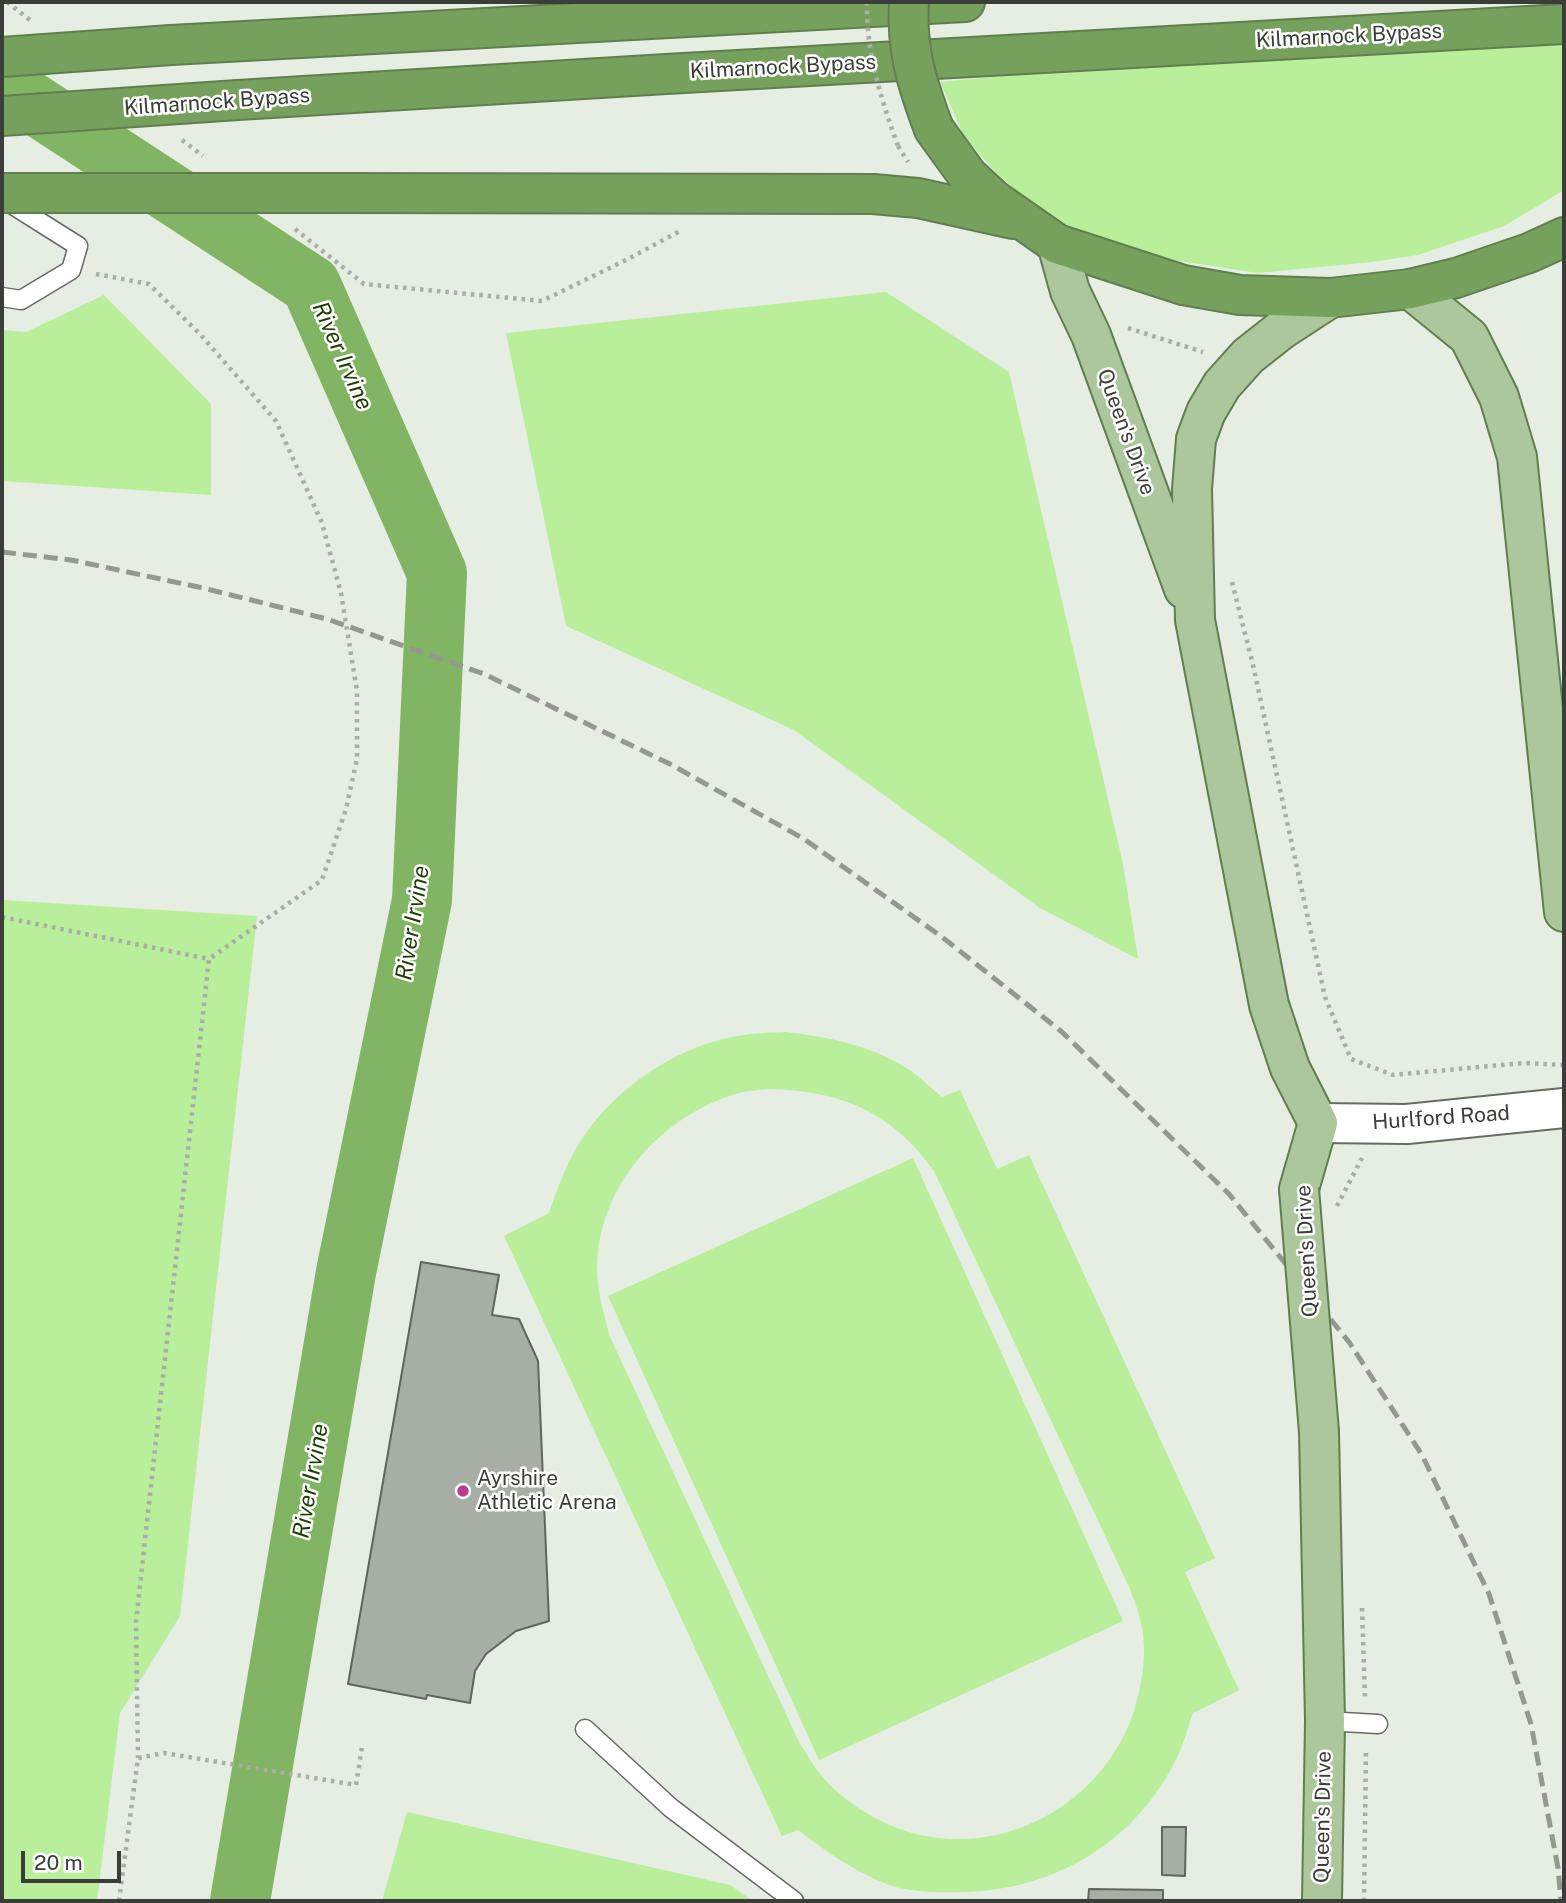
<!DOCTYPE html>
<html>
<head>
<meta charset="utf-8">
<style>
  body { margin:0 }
  #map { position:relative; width:1566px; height:1903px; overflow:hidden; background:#e6ede2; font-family:"Public Sans",sans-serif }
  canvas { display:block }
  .frame { position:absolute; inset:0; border:4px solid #3a3d38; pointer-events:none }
  .scale { position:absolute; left:21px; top:1851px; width:100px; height:32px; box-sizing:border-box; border:4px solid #3a3d38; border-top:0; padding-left:9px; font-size:21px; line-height:24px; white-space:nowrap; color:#3a3d38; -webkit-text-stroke:5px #fff; paint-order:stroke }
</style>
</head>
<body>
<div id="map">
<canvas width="1566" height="1903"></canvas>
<div class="frame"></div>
<div class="scale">20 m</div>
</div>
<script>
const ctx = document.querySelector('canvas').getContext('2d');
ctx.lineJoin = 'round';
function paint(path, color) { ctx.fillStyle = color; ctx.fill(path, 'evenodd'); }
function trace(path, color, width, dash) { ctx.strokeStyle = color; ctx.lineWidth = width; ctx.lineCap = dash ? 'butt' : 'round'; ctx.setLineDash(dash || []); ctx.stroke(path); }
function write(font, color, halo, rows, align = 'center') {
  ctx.font = font + ' "Public Sans",sans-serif'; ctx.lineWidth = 5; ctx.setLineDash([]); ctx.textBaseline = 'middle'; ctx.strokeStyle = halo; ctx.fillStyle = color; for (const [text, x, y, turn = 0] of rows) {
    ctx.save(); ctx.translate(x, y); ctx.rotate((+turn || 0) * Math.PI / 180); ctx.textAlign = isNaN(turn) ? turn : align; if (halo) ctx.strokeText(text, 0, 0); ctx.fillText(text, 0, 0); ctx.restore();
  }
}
paint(new Path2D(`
  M1564 43V190L1504 226 1418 255 1372 262 1258 273 1139 255 1044 215 995 172 964 136 940 82 1077 69Z
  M886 292 1009 372 1123 864 1138 959 1040 908 794 730 566 626 506 333Z
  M104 295 211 404V495L2 481V330L26 332Z
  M2 900 257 916 180 1616 120 1713 97 1901H2Z
  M785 1032C829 1037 870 1045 908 1069 920 1077 931 1088 942 1097L960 1090 997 1169 1029 1155 1215 1558 1185 1572 1239 1690 1193 1713C1188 1726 1185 1740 1179 1753 1139 1840 1057 1890 963 1892 942 1893 909 1892 889 1885 855 1872 827 1852 798 1830L782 1836 504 1236 549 1213C558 1186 568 1160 584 1136 614 1092 665 1055 716 1041 739 1034 762 1033 785 1032ZM769 1089C841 1091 891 1111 934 1171L1130 1589C1134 1600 1139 1612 1141 1624 1148 1653 1142 1686 1133 1714 1100 1808 995 1863 900 1829 872 1819 839 1798 821 1775 813 1766 807 1754 800 1744L610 1337C603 1310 594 1281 598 1253 606 1178 663 1118 732 1095 744 1091 757 1090 769 1089Z
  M913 1158 1123 1621 819 1760 608 1296Z
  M407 1812 730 1885 753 1901H382Z`), '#b9ee9b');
trace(new Path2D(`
  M2 83 311 285 437 573 422 900 346 1272 240 1901`), '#81b563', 60);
const building = new Path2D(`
  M421 1262 499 1275 492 1315 519 1319 538 1361 549 1621 516 1631 486 1654 475 1671 470 1703 427 1695 426 1699 348 1684Z
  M1162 1827H1186L1185 1876 1162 1875Z
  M1089 1889 1163 1890V1901H1088Z`);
paint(building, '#a7aea4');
trace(building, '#60665d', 2);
const lane = new Path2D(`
  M2 297 21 300 71 270 78 246 5 200
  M1325 1721 1378 1724
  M585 1729 671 1808 794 1901`);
const secondary = new Path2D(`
  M1318 1123 1407 1124 1564 1108`);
const primary = new Path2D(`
  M1057 244 1070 291 1091 335 1184 589
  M1410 289 1469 337 1499 397 1517 457 1564 912
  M1299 1189 1318 1123 1290 1068 1269 1005 1195 620 1192 489 1196 439 1206 412 1222 385 1248 356 1281 330 1330 298
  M1319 1432 1325 1721 1322 1901`);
const highway = new Path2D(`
  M171 45 965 2
  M238 100 666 74 1564 24
  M934 129 968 176 994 200 1057 244 1183 285 1240 295 1330 298 1410 289 1456 278 1529 253 1564 237
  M343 193 873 194 918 198 1013 219`);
trace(lane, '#656c62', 21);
trace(secondary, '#656c62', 42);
trace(primary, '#617e4f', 42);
trace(highway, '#617e4f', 42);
trace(new Path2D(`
  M7 2 30 20
  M182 140 203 156
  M898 146 908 162
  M295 229 364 284 542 301 628 259 680 231
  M96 274 149 284 200 334 276 421 322 523 341 593 357 691V759L346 809 322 880 209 959
  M1128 328 1203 352
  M1232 582 1253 665 1325 997 1351 1059 1393 1075 1523 1063 1564 1065
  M2 917 209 959 136 1622 138 1758
  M1337 1206 1362 1158
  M1362 1608 1365 1697
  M119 1901 138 1758 164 1753 356 1785 362 1747
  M1364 1901 1366 1748`), '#a9afa6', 4.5, [3.5, 5]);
trace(lane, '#fff', 18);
trace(secondary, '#fff', 38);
trace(primary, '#adc79d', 38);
trace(highway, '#76a15c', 38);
trace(new Path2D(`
  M2 552 71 560 203 588 327 619 484 674 670 764 804 839 942 937 1062 1032 1229 1194 1349 1342 1422 1455 1489 1594 1531 1724 1558 1868 1561 1901`), '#939890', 5, [14, 7]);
const primaryBridge = new Path2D(`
  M1299 1189 1319 1432`);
const highwayBridge = new Path2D(`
  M909 2C906 50 917 84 934 129
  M2 57 171 45
  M2 116 238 100
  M2 193H343`);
trace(primaryBridge, '#617e4f', 42, []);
trace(highwayBridge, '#617e4f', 42, []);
trace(new Path2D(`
  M867 2C866 53 881 99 898 146`), '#a9afa6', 4.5, [3.5, 5]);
trace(primaryBridge, '#adc79d', 38);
trace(highwayBridge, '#76a15c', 38);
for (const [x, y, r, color] of [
  [463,1491,7,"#ba3e8e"]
]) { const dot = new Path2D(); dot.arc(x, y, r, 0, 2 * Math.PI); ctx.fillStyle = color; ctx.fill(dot); trace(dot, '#fff', 2.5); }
write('21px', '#3a3d38', '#fff', [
  ["Kilmarnock Bypass",1349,36,-3],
  ["Kilmarnock Bypass",783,67,-3],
  ["Kilmarnock Bypass",217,102,-4],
  ["Queen's Drive",1126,432,70],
  ["Hurlford Road",1441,1118,-4],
  ["Queen's Drive",1307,1251,-93],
  ["Queen's Drive",1323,1817,-89]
]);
write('21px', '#3a3d38', '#fff', [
  ["Ayrshire",477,1479],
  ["Athletic Arena",477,1503]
], 'left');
write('italic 23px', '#1d3e02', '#fff', [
  ["River Irvine",342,356,66],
  ["River Irvine",413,923,-81],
  ["River Irvine",311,1481,-80]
]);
</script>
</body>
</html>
